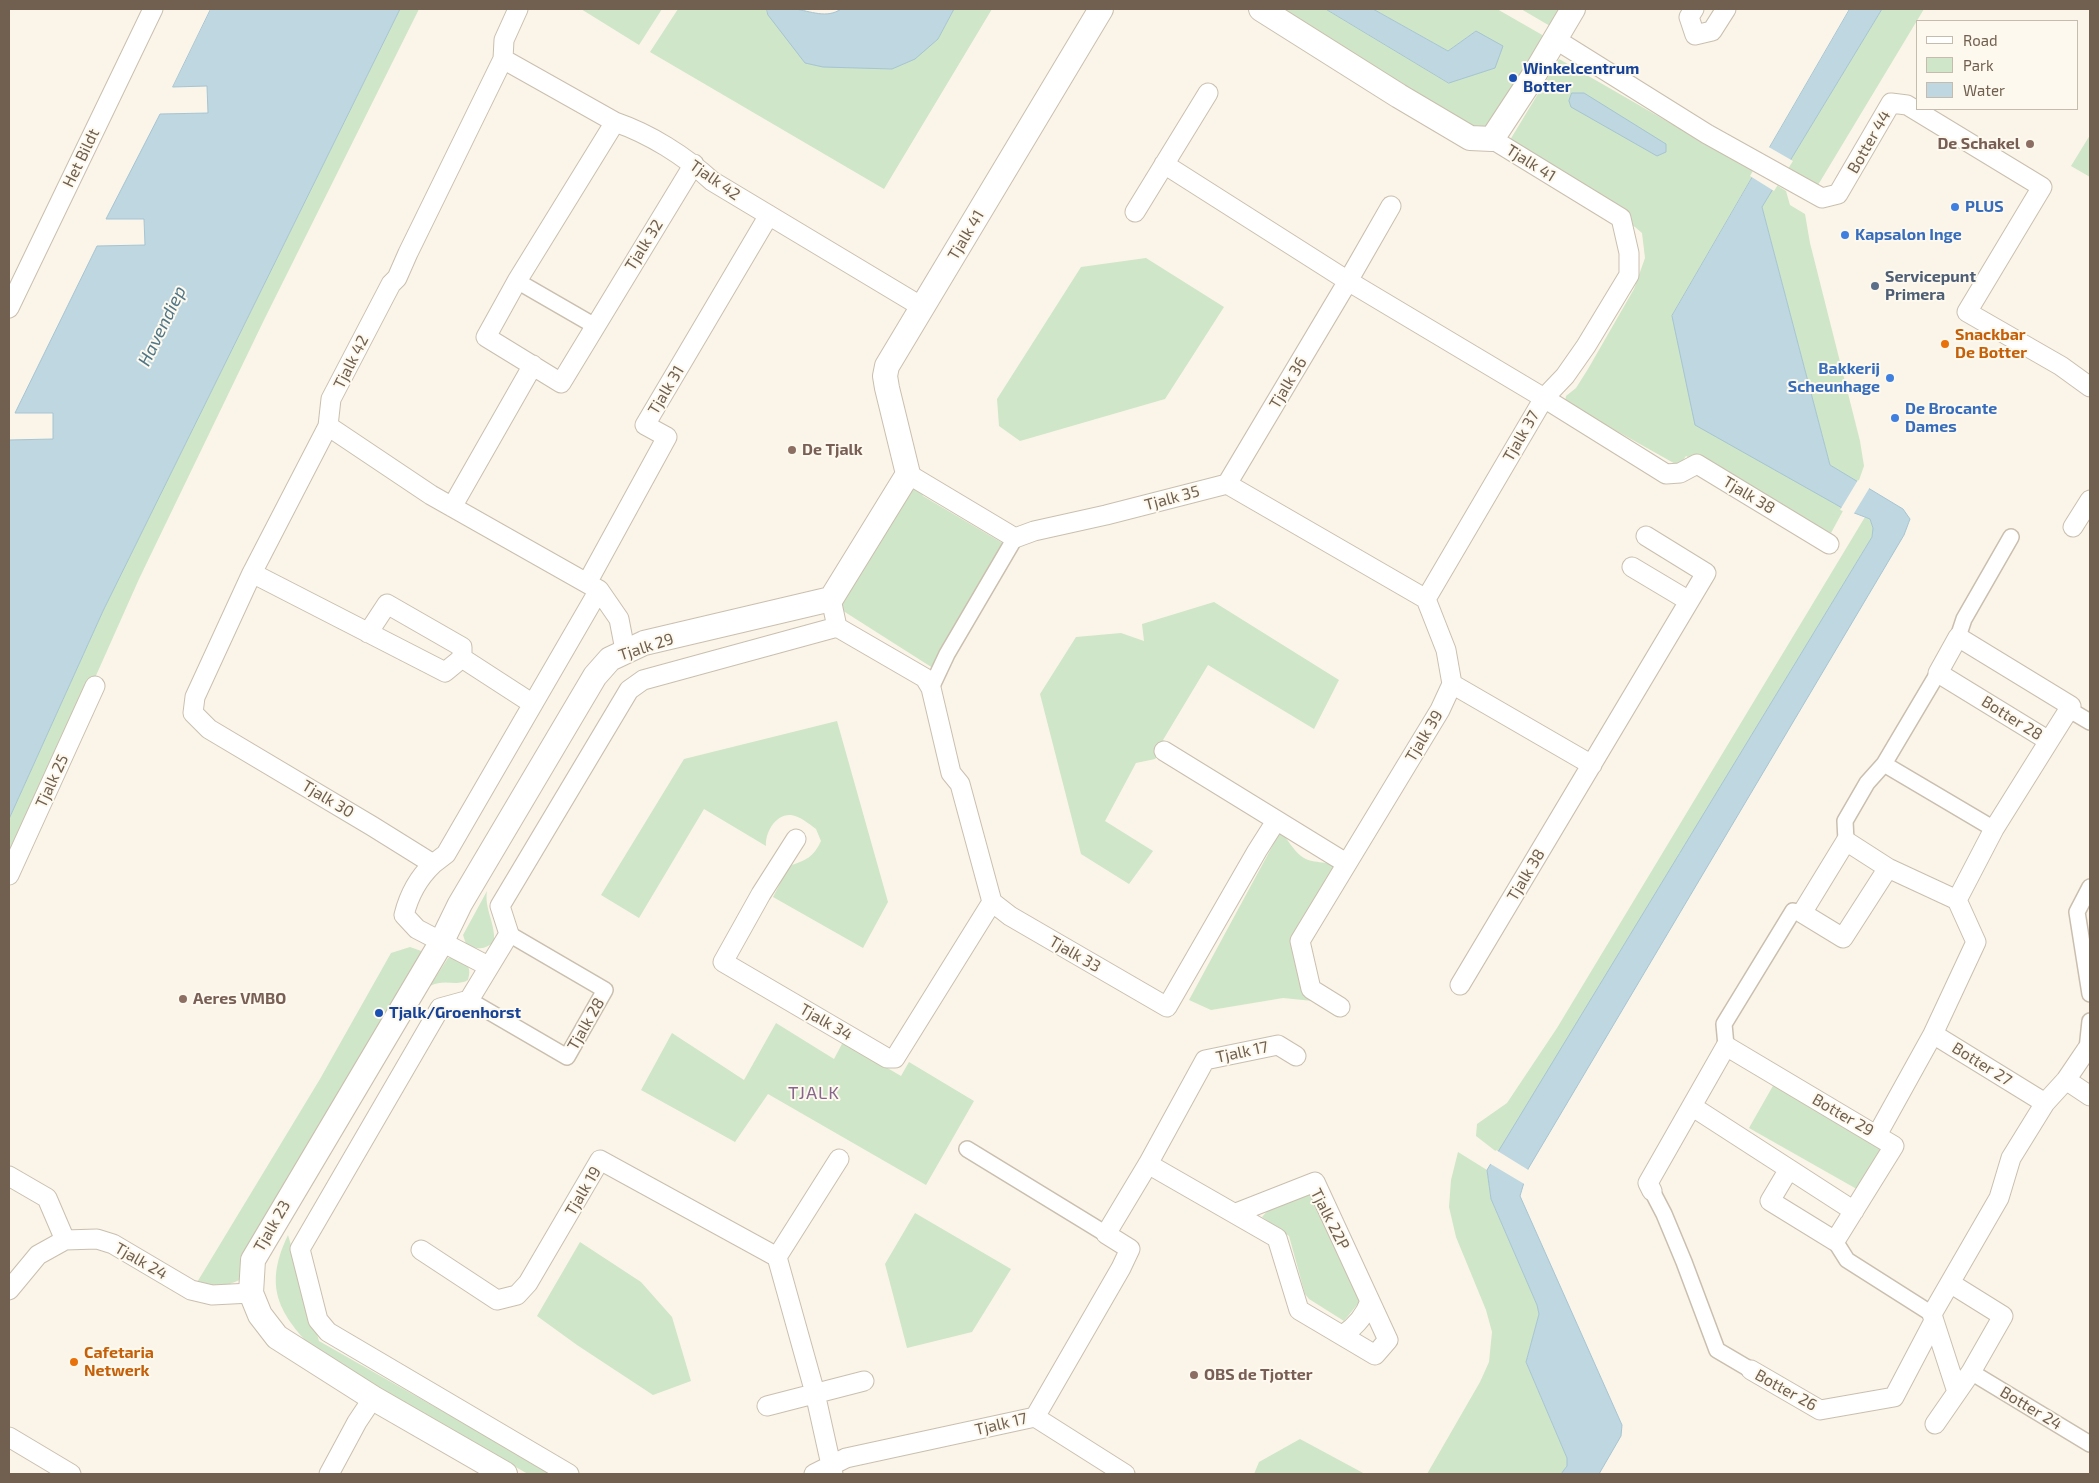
<!DOCTYPE html>
<html>
<head>
<meta charset="utf-8">
<style>
  body { margin:0 }
  #map { position:relative; width:2099px; height:1483px; overflow:hidden; background:#faf5e8; font-family:"Exo 2",sans-serif }
  canvas { display:block }
  .frame { position:absolute; inset:0; border:10px solid #71604f; pointer-events:none }
  .legend { position:absolute; left:1916px; top:20px; width:162px; height:90px; box-sizing:border-box; background:#fdf9ee; border:1px solid #c5bcae; margin:0; padding:6px 9px; list-style:none; font-size:15px; color:#71604f }
  .legend li { display:flex; align-items:center; gap:10px; height:25px }
  .legend b { width:25px; border:1px solid #c5bcae }
</style>
</head>
<body>
<div id="map">
<canvas width="2099" height="1483"></canvas>
<div class="frame"></div>
<ul class="legend">
<li><b style="height:6px;background:#fff"></b>Road</li>
<li><b style="height:14px;background:#cfe6c8"></b>Park</li>
<li><b style="height:14px;background:#bed7e1"></b>Water</li>
</ul>
</div>
<script>
const ctx = document.querySelector('canvas').getContext('2d');
ctx.lineJoin = 'round';
function paint(path, color) { ctx.fillStyle = color; ctx.fill(path, 'evenodd'); }
function trace(path, color, width, dash) { ctx.strokeStyle = color; ctx.lineWidth = width; ctx.lineCap = dash ? 'butt' : 'round'; ctx.setLineDash(dash || []); ctx.stroke(path); }
function write(font, color, halo, rows, align = 'center') {
  ctx.font = font + ' "Exo 2",sans-serif'; ctx.lineWidth = 4; ctx.setLineDash([]); ctx.textBaseline = 'middle'; ctx.strokeStyle = halo; ctx.fillStyle = color; for (const [text, x, y, turn = 0] of rows) {
    ctx.save(); ctx.translate(x, y); ctx.rotate((+turn || 0) * Math.PI / 180); ctx.textAlign = isNaN(turn) ? turn : align; if (halo) ctx.strokeText(text, 0, 0); ctx.fillText(text, 0, 0); ctx.restore();
  }
}
paint(new Path2D(`
  M400 9H419L264 320 139 579 82 707 9 857V819L103 611Z
  M581 9H662L639 45Z
  M678 9H767L768 15 878 67 892 69 938 39 954 9H992L884 189 650 52Z
  M1261 9H1326L1449 83 1476 31 1448 51 1373 9H1497L1544 36 1482 137Z
  M1521 9H1561L1550 26Z
  M1882 9H1924L1818 185 1785 169Z
  M1559 59 1755 172 1672 316 1844 509 1831 533 1686 456 1679 466 1565 402 1566 396 1576 388 1588 369 1634 289 1645 258 1642 233 1635 227 1504 150Z
  M2090 135V177L2071 166Z
  M1775 184 1786 191 1790 205 1805 214 1810 243 1860 441 1864 466 1858 483 1830 465 1762 207Z
  M1146 258 1224 307 1165 399 1020 441 999 426 997 399 1081 267Z
  M913 473 923 496 1011 548 936 670 837 607Z
  M1865 517 1870 519 1873 528 1872 537 1498 1153 1476 1136 1477 1124 1507 1103 1557 1028Z
  M1214 602 1339 680 1314 729 1208 665 1163 740 1168 744 1155 759 1136 763 1105 821 1153 851 1129 884 1081 854 1040 694 1076 637 1121 633 1144 641 1142 624Z
  M837 721 888 902 863 948 773 897 789 866C806 860 813 858 821 841L816 829C809 824 800 816 791 815 775 814 765 833 766 846L704 809 639 918 601 895 684 759Z
  M1280 832C1288 839 1293 850 1301 856 1312 865 1327 859 1338 869L1300 942 1323 1002 1283 998 1211 1010 1189 1000Z
  M487 891C484 909 496 924 494 942 484 950 477 950 466 944L463 935Z
  M410 947 424 952 242 1279 220 1288 196 1284 320 1079 391 953Z
  M456 957C467 963 472 967 468 980 456 987 445 978 430 986L448 958Z
  M776 1023 834 1059 843 1042 901 1076 909 1062 974 1101 926 1185 768 1094 735 1142 641 1090 672 1033 744 1080Z
  M1774 1084 1885 1151 1862 1192 1749 1128Z
  M1458 1152 1487 1170 1491 1199 1537 1305 1539 1314 1526 1362 1567 1458V1466L1561 1474H1427L1480 1382 1489 1362 1492 1332 1486 1310 1456 1237 1449 1207 1451 1180Z
  M1312 1193 1361 1300 1344 1321 1309 1299 1305 1294 1289 1236 1262 1217 1270 1208Z
  M915 1213 1011 1269 972 1332 907 1348 885 1264Z
  M288 1235 319 1341 553 1474H528L321 1357C282 1317 261 1291 288 1235Z
  M580 1242 641 1282 672 1317 691 1381 653 1395 577 1345 537 1316Z
  M1300 1439 1365 1474H1254L1259 1462Z`), '#cfe6c8');
const water = new Path2D(`
  M211 9H400L103 611 9 819V440L53 439V413H15L97 246 145 245 144 219H106L160 114 208 113 207 86 173 87Z
  M767 9C776 9 787 7 795 9 810 11 827 19 841 9H954L938 39 915 59 892 69 823 67 805 63 768 15Z
  M1326 9H1373L1448 51 1476 31 1503 46 1495 68 1449 83Z
  M1850 9H1882L1762 207 1830 465 1903 509 1910 519 1904 535 1528 1169 1520 1196 1622 1425 1621 1436 1599 1474H1561L1567 1466V1458L1526 1362 1539 1314 1537 1305 1491 1199 1487 1170 1872 537 1873 528 1870 519 1844 509 1695 425 1672 316Z
  M1572 93H1584L1666 144V152L1657 156 1571 107 1569 101Z`);
paint(water, '#bed7e1');
trace(water, '#a6c4d2', 1);
paint(new Path2D(`
  M1767 146 1793 161 1774 191 1750 176Z
  M1858 480 1870 487 1853 515 1840 510Z
  M1496 1150 1530 1171 1526 1185 1489 1163Z`), '#faf5e8');
const pedestrian = new Path2D(`
  M517 281 595 326
  M1958 637 1964 619 2011 537
  M931 688 947 654 1015 538
  M2068 709 2090 722
  M1884 764 1994 829
  M1846 841 1845 821 1867 783 1884 764 1938 673
  M2090 887 2077 912 2090 994
  M469 1000 567 1057 605 990 509 934
  M1726 1046 1724 1024 1793 911 1802 913
  M2087 1049 2090 1021
  M967 1149 1106 1234
  M1652 1191 1664 1214 1684 1262 1717 1350 1751 1370
  M1835 1241 1847 1260 1932 1314
  M1971 1372 2090 1444`);
const minor = new Path2D(`
  M1694 9 1689 17 1695 35 1712 31 1726 9
  M1555 39 1707 134 1822 198 1838 194 1891 103 1907 105 2042 187 1967 312 2061 366 2090 387
  M503 59 615 122C650 134 685 156 712 181L922 307
  M615 122 517 281 486 337 561 383 694 164
  M1164 164 1348 281 1544 398 1565 376 1586 346 1629 275V253L1621 218 1492 139
  M1135 212 1208 93
  M9 308 153 9
  M328 426 331 399 391 284 397 278 408 253 503 59 504 40 518 9
  M908 474 1015 538 1034 531 1106 515 1227 484 1426 599
  M1227 484 1348 281 1391 206
  M452 507 533 365
  M2073 527 2090 500
  M1632 567 1689 601
  M252 573 445 672 462 658
  M587 583 667 437 645 425 769 215
  M599 590 446 854 433 864 372 826 209 729 193 713 195 697 252 573 328 426 431 495 599 590 619 619 625 650
  M831 599 837 627 925 678 931 688 951 773 960 784 992 902 1010 916 1167 1007 1257 851 1276 821
  M1426 599 1544 398 1666 474 1680 473 1697 464 1829 544
  M368 633 387 604 462 647V658L533 704
  M1452 684 1592 765
  M1164 751 1346 863
  M796 839 761 894 723 962 887 1058H895L992 902
  M433 864C417 879 409 895 404 915L417 929 488 966
  M1888 868 1843 938 1802 913 1846 841 1888 868 1957 900
  M9 875 95 686
  M1460 985 1706 573 1646 536
  M1340 1007 1311 989 1300 941 1440 710 1452 684 1446 650 1426 599
  M1933 1034 1976 942 1957 900 1994 829 2049 741 1938 673 1958 637 2071 706 2049 741
  M2066 1080 2090 1096
  M1693 1107 1854 1211
  M1877 1135 1933 1034 2045 1103 2066 1080 2087 1049 2090 1051
  M1148 1164 1277 1238 1299 1310 1375 1355 1388 1340 1315 1182 1236 1213
  M9 1176 47 1198 65 1240
  M1652 1191 1648 1183 1726 1046 1894 1146 1835 1241 1770 1201 1789 1169
  M421 1250 497 1300 517 1295 528 1283 600 1160 777 1257
  M9 1290 38 1255 65 1240 97 1239 113 1244 191 1290 212 1295 251 1293
  M1934 1321 1957 1392
  M1343 1335C1356 1326 1365 1316 1370 1301
  M1751 1370 1820 1410 1894 1397 1934 1321 1932 1314 1999 1198 2011 1158 2045 1103
  M767 1406 864 1381
  M1035 1417 1125 1474
  M1935 1424 1971 1372 2003 1316 1950 1283
  M9 1437 71 1474
  M329 1474 357 1422 373 1398
  M569 1474 328 1332 318 1320 300 1249 440 1008 469 1000 509 934 500 906 629 690 643 680 837 627
  M814 1474 846 1458 1035 1417 1121 1268 1130 1249 1106 1234 1148 1164 1205 1060 1278 1045 1296 1056
  M833 1474 815 1393 777 1257 839 1159`);
const tertiary = new Path2D(`
  M1261 9 1399 96 1470 138 1492 139 1534 75 1573 9
  M505 1474 373 1398 277 1337 260 1315 251 1293 253 1260 441 943 460 904 595 676 610 659 644 643 831 599 908 474 887 388 885 376 887 366 1101 9`);
trace(pedestrian, '#cabfaf', 18);
trace(minor, '#cabfaf', 21);
trace(tertiary, '#cabfaf', 26);
trace(pedestrian, '#fff', 15);
trace(minor, '#fff', 19);
trace(tertiary, '#fff', 24);
for (const [x, y, r, color] of [
  [1513,78,5,"#1a4fb4"],
  [2030,144,5,"#8d6e63"],
  [1955,207,5,"#3f7fe0"],
  [1845,235,5,"#3f7fe0"],
  [1875,286,5,"#5c6f8a"],
  [1945,344,5,"#e8710a"],
  [1890,378,5,"#3f7fe0"],
  [1895,418,5,"#3f7fe0"],
  [792,450,5,"#8d6e63"],
  [183,999,5,"#8d6e63"],
  [379,1013,5,"#1a4fb4"],
  [74,1362,5,"#e8710a"],
  [1194,1375,5,"#8d6e63"]
]) { const dot = new Path2D(); dot.arc(x, y, r, 0, 2 * Math.PI); ctx.fillStyle = color; ctx.fill(dot); trace(dot, '#fdf9ee', 2); }
write('bold 16px', '#164399', '#fdf9ee', [
  ["Winkelcentrum",1523,69],
  ["Botter",1523,87],
  ["Tjalk/Groenhorst",389,1013]
], 'left');
write('16px', '#71604f', '#fdf9ee', [
  ["Botter 44",1869,142,-60],
  ["Het Bildt",81,158,-64],
  ["Tjalk 41",1531,163,32],
  ["Tjalk 42",715,180,35],
  ["Tjalk 41",966,235,-59],
  ["Tjalk 32",644,245,-58],
  ["Tjalk 42",351,362,-63],
  ["Tjalk 36",1288,383,-59],
  ["Tjalk 31",666,390,-59],
  ["Tjalk 37",1521,436,-60],
  ["Tjalk 38",1749,495,31],
  ["Tjalk 35",1172,498,-15],
  ["Tjalk 29",646,647,-18],
  ["Botter 28",2012,718,32],
  ["Tjalk 39",1424,736,-59],
  ["Tjalk 25",52,781,-65],
  ["Tjalk 30",328,799,31],
  ["Tjalk 38",1526,875,-59],
  ["Tjalk 33",1075,954,30],
  ["Tjalk 34",826,1022,30],
  ["Tjalk 28",586,1024,-60],
  ["Tjalk 17",1242,1052,-12],
  ["Botter 27",1982,1064,32],
  ["Botter 29",1843,1115,30],
  ["Tjalk 19",583,1191,-59],
  ["Tjalk 22P",1330,1219,63],
  ["Tjalk 23",272,1226,-60],
  ["Tjalk 24",141,1261,30],
  ["Botter 26",1786,1390,29],
  ["Botter 24",2031,1408,31],
  ["Tjalk 17",1001,1424,-13]
]);
write('bold 16px', '#785e54', '#fdf9ee', [
  ["De Schakel",2020,144,"right"],
  ["De Tjalk",802,450],
  ["Aeres VMBO",193,999],
  ["OBS de Tjotter",1204,1375]
], 'left');
write('bold 16px', '#366cbe', '#fdf9ee', [
  ["PLUS",1965,207],
  ["Kapsalon Inge",1855,235],
  ["Bakkerij",1880,369,"right"],
  ["Scheunhage",1880,387,"right"],
  ["De Brocante",1905,409],
  ["Dames",1905,427]
], 'left');
write('bold 16px', '#4e5e75', '#fdf9ee', [
  ["Servicepunt",1885,277],
  ["Primera",1885,295]
], 'left');
write('bold 16px', '#c56008', '#fdf9ee', [
  ["Snackbar",1955,335],
  ["De Botter",1955,353],
  ["Cafetaria",84,1353],
  ["Netwerk",84,1371]
], 'left');
write('italic 18px', '#4f7688', '#fdf9ee', [
  ["Havendiep",162,326,-64]
]);
ctx.letterSpacing = '1px';
write('18px', '#86668c', '#fdf9ee', [
  ["TJALK",814,1093]
]);
ctx.letterSpacing = '0px';
</script>
</body>
</html>
